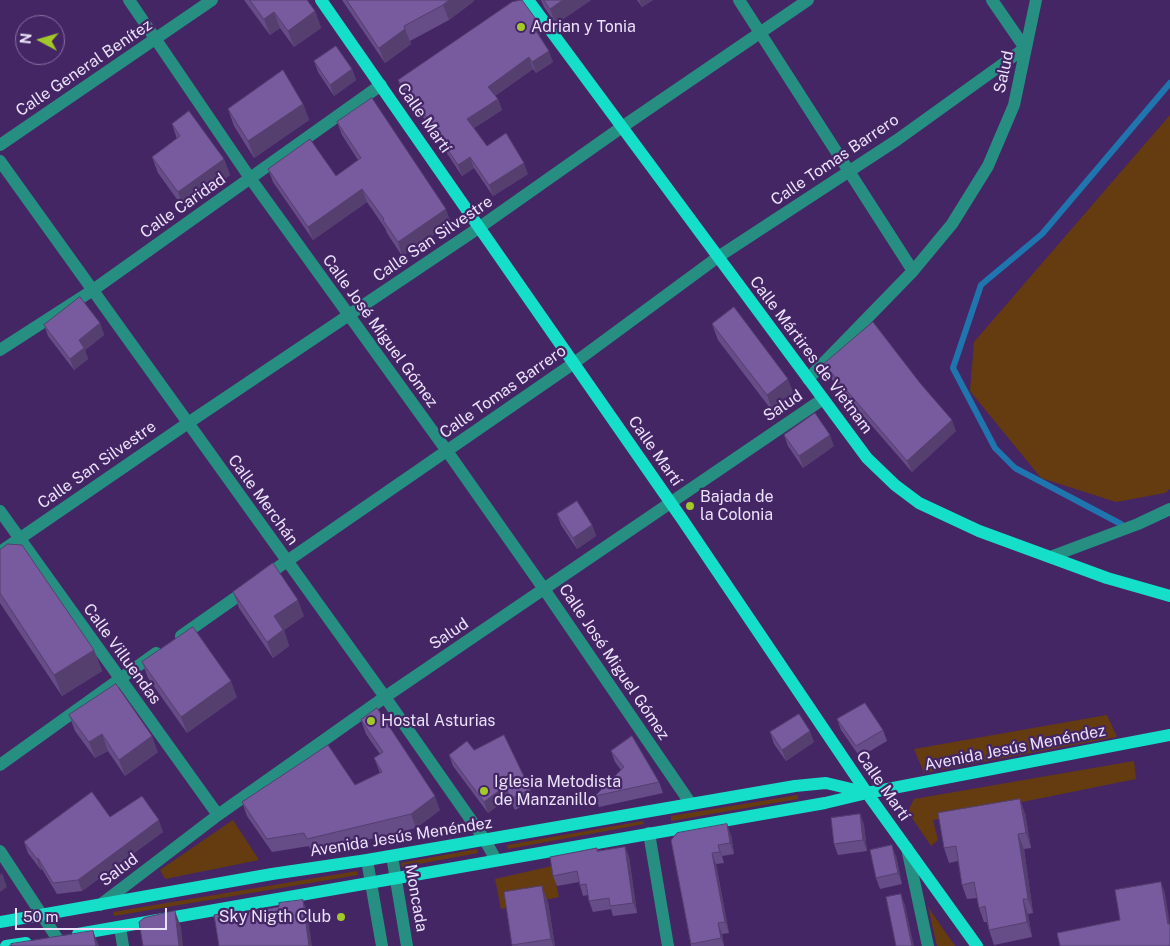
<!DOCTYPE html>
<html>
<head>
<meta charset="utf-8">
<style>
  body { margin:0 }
  #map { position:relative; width:1170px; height:946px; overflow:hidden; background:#442665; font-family:"Public Sans",sans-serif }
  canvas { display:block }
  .north { position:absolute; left:15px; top:15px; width:50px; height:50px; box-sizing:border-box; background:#442665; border:1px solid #8771a0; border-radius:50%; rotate:276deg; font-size:14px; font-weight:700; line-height:20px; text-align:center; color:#ebe2f9 }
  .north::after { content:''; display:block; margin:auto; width:18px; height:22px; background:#a2c928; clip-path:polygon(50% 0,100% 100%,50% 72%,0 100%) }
  .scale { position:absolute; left:15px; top:908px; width:152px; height:22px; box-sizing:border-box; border:2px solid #ebe2f9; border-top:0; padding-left:6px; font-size:15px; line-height:18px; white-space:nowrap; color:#ebe2f9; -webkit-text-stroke:4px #442665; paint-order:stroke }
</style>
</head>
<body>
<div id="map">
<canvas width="1170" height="946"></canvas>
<div class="north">N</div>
<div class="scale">50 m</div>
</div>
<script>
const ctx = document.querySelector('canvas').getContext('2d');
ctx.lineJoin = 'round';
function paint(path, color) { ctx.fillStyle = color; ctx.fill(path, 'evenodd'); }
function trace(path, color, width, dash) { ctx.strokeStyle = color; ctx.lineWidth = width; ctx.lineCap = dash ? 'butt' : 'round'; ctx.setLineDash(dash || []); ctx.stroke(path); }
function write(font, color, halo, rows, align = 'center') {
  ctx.font = font + ' "Public Sans",sans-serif'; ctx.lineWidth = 4.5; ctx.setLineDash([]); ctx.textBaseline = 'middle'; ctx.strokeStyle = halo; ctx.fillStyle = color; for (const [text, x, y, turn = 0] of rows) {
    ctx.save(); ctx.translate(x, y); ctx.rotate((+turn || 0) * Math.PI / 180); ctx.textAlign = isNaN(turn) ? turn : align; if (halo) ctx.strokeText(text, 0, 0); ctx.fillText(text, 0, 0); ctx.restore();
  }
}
paint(new Path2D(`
  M1170 115V489L1165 493 1116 502 1041 478 970 391 974 342Z
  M1107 715 1117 737 924 773 914 749Z
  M1134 761 1136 779 933 820 938 840 931 846 910 815 909 809 914 799Z
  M798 795V799L671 821V816Z
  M233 820 259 860 165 879 160 870Z
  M643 821 644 824 508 849 507 845Z
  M477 849 478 853 402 867 401 863Z
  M552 866 559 897 501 909 495 879Z
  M357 871 358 875 114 916 113 912Z
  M928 907 955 946H937Z`), '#643c10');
trace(new Path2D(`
  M1121 524 1015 468 995 448 953 368 981 285 1042 234 1170 83`), '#1f76af', 6);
trace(new Path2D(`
  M129 0 250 178 447 451 544 589 691 804
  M739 0 913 271
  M0 145 212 0
  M0 161 385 697 485 840 496 860
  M0 350 93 290 381 85
  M808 379 913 271 952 224 988 166 1014 105 1036 0
  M0 511 218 815
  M0 552 188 423 480 227 622 127 808 0
  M1050 557 1138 524 1170 509
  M264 577 574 363 718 257 897 140 1025 48 992 0
  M181 636 248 589
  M0 765 156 653
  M649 833 668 946
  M907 848 928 946
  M0 851 57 938
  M392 856 407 946
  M367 860 382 946
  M100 905 218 815 385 697 823 399
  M120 927 123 946`), '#278f82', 12);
trace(new Path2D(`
  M321 0 682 519 867 793 977 946
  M528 0 867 458 895 485 919 503 979 531 1107 578 1170 596
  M0 922 272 874 367 860 795 786 826 783 864 792
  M78 934 825 803 867 793 1170 735
  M6 946 26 943`), '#15dec9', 12);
paint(new Path2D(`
  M244 0H307L315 11 321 28 294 47 280 28 270 35Z
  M342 0H473L474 1 449 20 410 41 411 44 385 63Z
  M541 0H591L556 24 544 7Z
  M637 0H653L642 7Z
  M538 22 542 33 539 35 553 62 536 73 533 69 495 96 498 99 502 110 474 128 487 146 528 174 493 196 474 168 462 176 413 102 411 103 402 91 398 80Z
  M314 61 352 69 356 80 334 96 318 72Z
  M303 104 309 120 254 158 234 126 228 109Z
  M337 122 451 223 402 256 387 233 385 228 367 202 313 240 273 182 268 169 336 176 358 160 342 135Z
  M172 124 224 159 230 175 184 209 158 173 152 157 177 139Z
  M100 323 104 335 85 350 88 359 74 370 48 336 44 325Z
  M712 324 794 395 773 412 718 340Z
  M824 364 956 431 912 472 828 375Z
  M784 435 834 446 803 468 788 446Z
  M557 514 592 525 596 536 577 549 561 525Z
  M0 550 94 650 102 671 62 696 0 603Z
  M233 592 304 616 284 630 289 646 273 658 239 608Z
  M142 662 237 697 187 733 148 678Z
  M69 715 158 752 125 776 108 751 95 758 75 731Z
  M837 719 883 730 887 741 860 757 841 730Z
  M361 720 440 810 416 828 312 853 309 846 272 852 247 816 242 802 355 785 380 773 374 758 380 754 366 734Z
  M770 732 814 742 786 761 774 744Z
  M474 750 530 789 534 800 515 810 509 797 488 813 453 766 449 755Z
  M611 751 659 782 663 793 599 807 595 796 621 770 615 762Z
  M1025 813 1031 848 1024 849 1033 913 1028 914 1032 937 994 945 989 930 987 922H984L979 908 977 898 967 899 962 885 958 861 949 863 944 848Z
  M860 814 864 825 867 851 838 855 834 844Z
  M110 817 163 832 82 891 57 894 42 869 41 870 28 853 24 842Z
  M731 835 734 854 722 856 724 863 716 864 729 933 722 934 724 946H691L671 840Z
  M625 847 629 857 637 913 613 916 611 909 593 912 589 901 588 895 583 896 579 882 557 886 553 876 597 848 598 851Z
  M896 856 902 884 880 889 876 878Z
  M504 892 548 902 555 946H512Z`), '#674d88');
paint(new Path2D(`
  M449 0H473L474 1 449 20 443 5Z
  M563 0H591L556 24 550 9Z
  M639 0H653L642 7Z
  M315 11 321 28 294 47 288 31Z
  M274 12 280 28 270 35 264 19Z
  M538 22 542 33 536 36 532 25Z
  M405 29 411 44 385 63 379 48Z
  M549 51 553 62 536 73 532 62Z
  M529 57 533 69 492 98 488 87Z
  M352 69 356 80 334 96 330 85Z
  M409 91 413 102 411 103 407 92Z
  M498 99 502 110 471 130 467 119Z
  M303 104 309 120 254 158 248 141Z
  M470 157 474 168 462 176 458 165Z
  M224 159 230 175 184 209 178 192Z
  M524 163 528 174 493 196 489 185Z
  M362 189 367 202 313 240 308 227Z
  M446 209 451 223 402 256 398 242Z
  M100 323 104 335 85 350 88 359 74 370 70 359 79 340Z
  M788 379 794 395 773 412 767 395Z
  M952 420 956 431 912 472 907 461Z
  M830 435 834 446 803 468 799 456Z
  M592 525 596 536 577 549 573 538Z
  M298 600 304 616 284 630 289 646 273 658 267 642 274 616Z
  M94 650 102 671 62 696 54 675Z
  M231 681 237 697 187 733 181 717Z
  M810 731 814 742 786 761 782 750Z
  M102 734 108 751 95 758 89 742Z
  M152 736 158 752 125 776 119 760Z
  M505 786 509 797 488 813 484 802Z
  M435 796 440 810 416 828 411 814Z
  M1020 799 1025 813 1031 848 1026 833Z
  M860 814 864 825 867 851 863 840Z
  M159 820 163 832 82 891 78 880Z
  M727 824 731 835 734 854 730 843Z
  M1018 834 1024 849 1033 913 1028 899Z
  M718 845 722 856 724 863 720 852Z
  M892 845 896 856 902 884 898 873Z
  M625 847 629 857 637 913 633 903Z
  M712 853 716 864 729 933 725 922Z
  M38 858 42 869 41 870 37 859Z
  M2 873 7 887 0 892V875Z
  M1161 882 1165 893 1170 924H1168Z
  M542 886 548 902 555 946H553L551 939Z
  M901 894 905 905 914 946H912Z
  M1023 899 1028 914 1032 937 1027 922Z
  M303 900 307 911 312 946H309Z
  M175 911 181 927 183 946H179Z
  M718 923 722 934 724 946 721 938Z
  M93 931 99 946H96Z`), '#543f6f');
const building = new Path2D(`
  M250 0H307L315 11 288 31 274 12 264 19Z
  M347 0H449L443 5 404 26 405 29 379 48Z
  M522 0 538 22 532 25 549 51 532 62 529 57 488 87 498 99 467 119 487 146 506 133 524 163 489 185 470 157 458 165 409 91 407 92 398 80 512 2Z
  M544 0H563L550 9Z
  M336 46 352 69 330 85 314 61Z
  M283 70 303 104 248 141 228 109Z
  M372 98 446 209 398 242 383 220 384 219 362 189 308 227 268 169 310 139 336 176 361 158 337 122Z
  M189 111 224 159 178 192 152 157 180 136 172 124Z
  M80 297 100 323 79 340 84 348 70 359 44 325Z
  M734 307 788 379 767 395 712 324Z
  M873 322 920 383 952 420 907 461 824 364Z
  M815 413 830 435 799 456 784 435Z
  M577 501 592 525 573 538 557 514Z
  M8 544 22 545 94 650 54 675 0 593V550Z
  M273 563 298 600 274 616 283 630 267 642 233 592Z
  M193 627 231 681 181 717 142 662Z
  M116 684 152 736 119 760 102 734 89 742 69 715Z
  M865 703 883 730 856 746 837 719Z
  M377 708 435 796 411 814 307 839 304 833 267 839 242 802 328 745 355 785 382 772 374 758 383 752 361 720Z
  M799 714 810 731 782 750 770 732Z
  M504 735 530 789 511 799 505 786 484 802 449 755 467 741 474 750Z
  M632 736 659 782 595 796 624 767 611 751Z
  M92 792 110 817 142 796 159 820 78 880 53 883 38 858 37 859 24 842Z
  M1020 799 1026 833 1018 834 1028 899H1023L1027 922 989 930 985 906 979 908 974 882 962 885 956 846 944 848 938 813Z
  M860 814 863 840 834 844 831 818Z
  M727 824 730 843 718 845 720 852 712 853 725 922 718 923 721 938 691 944 671 840 677 833Z
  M892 845 898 873 876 878 870 850Z
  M625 847 633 903 610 906 609 898 589 901 586 884 580 885 577 871 553 876 550 857 597 848V851Z
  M1161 882 1168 924H1170V946H1060L1057 933 1120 920 1115 890Z
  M542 886 551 939 512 945 504 892Z
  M901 894 912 946H896L886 897Z
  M303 900 309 946H219L214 915 230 912 231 915 279 907V903Z
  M175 911 179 946H143L139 922 144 918Z
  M93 931 96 946H9H11V944Z`);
paint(building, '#785a9e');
trace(building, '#543f6f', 1);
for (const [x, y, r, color] of [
  [521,27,5,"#a2c928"],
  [690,506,5,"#a2c928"],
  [371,721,5,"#a2c928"],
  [484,791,5,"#a2c928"],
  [341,917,5,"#a2c928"]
]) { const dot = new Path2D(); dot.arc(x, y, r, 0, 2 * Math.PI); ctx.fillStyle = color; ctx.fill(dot); trace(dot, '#442665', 2); }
write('16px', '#ebe2f9', '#442665', [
  ["Adrian y Tonia",531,27],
  ["Bajada de",700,497],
  ["la Colonia",700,515],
  ["Hostal Asturias",381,721],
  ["Iglesia Metodista",494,782],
  ["de Manzanillo",494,800],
  ["Sky Nigth Club",331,917,"right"]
], 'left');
write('16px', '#ebe2f9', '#442665', [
  ["Calle General Benítez",84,68,-34],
  ["Salud",1004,72,-78],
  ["Calle Martí",424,118,55],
  ["Calle Tomas Barrero",835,160,-34],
  ["Calle Caridad",183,206,-35],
  ["Calle San Silvestre",433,239,-34],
  ["Calle José Miguel Gómez",380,331,54],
  ["Calle Mártires de Vietnam",811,355,53],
  ["Calle Tomas Barrero",503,392,-35],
  ["Salud",783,406,-34],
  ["Calle Martí",655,451,55],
  ["Calle San Silvestre",97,465,-35],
  ["Calle Merchán",263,500,54],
  ["Salud",449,634,-34],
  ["Calle Villuendas",122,654,54],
  ["Calle José Miguel Gómez",614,662,56],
  ["Avenida Jesús Menéndez",1015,748,-11],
  ["Calle Martí",883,786,55],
  ["Avenida Jesús Menéndez",401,837,-9],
  ["Salud",119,870,-37],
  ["Moncada",416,898,80]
]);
</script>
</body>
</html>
